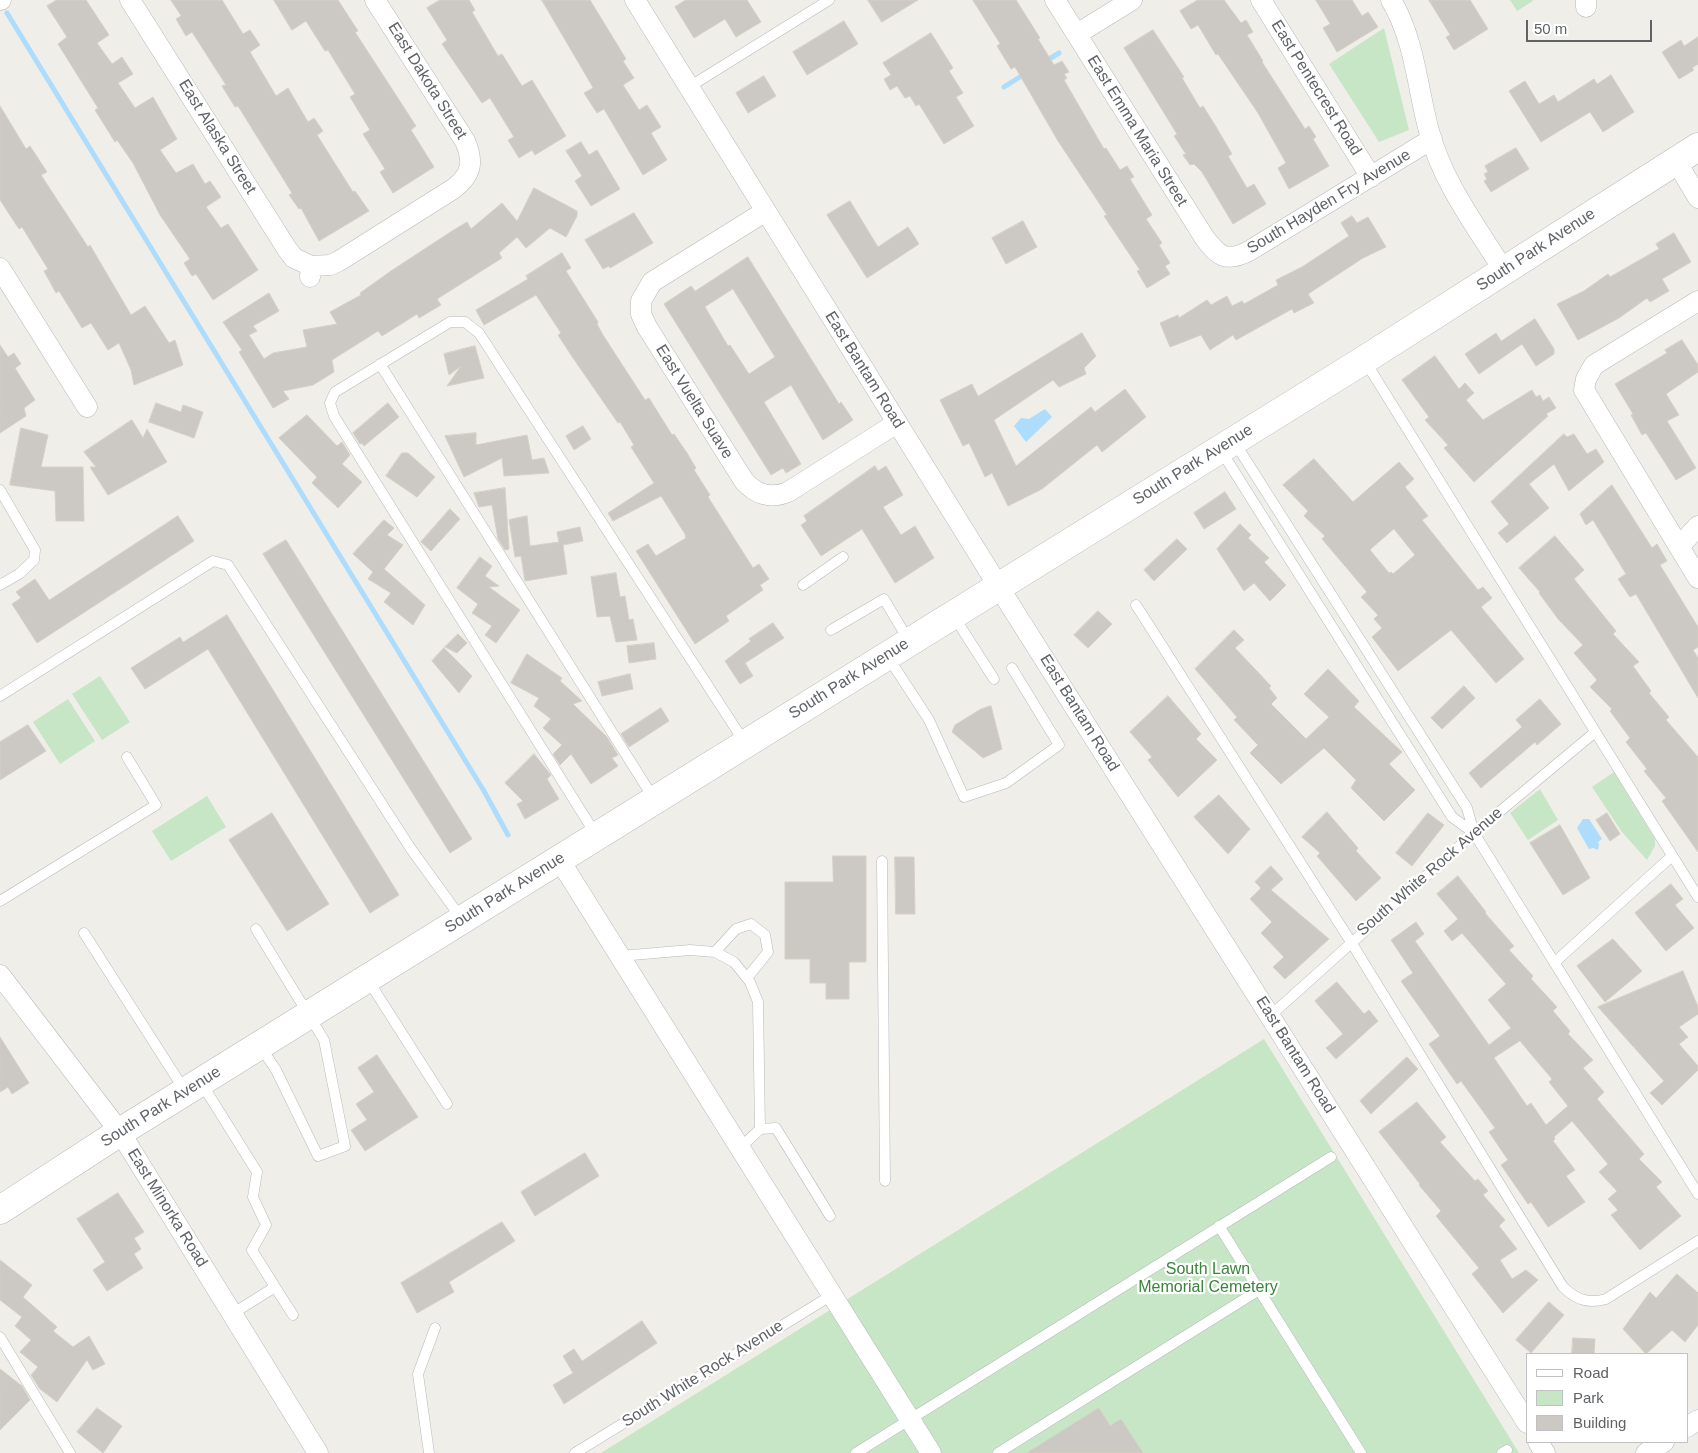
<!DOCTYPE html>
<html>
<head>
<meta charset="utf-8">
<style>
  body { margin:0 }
  #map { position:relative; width:1698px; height:1453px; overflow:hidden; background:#f0eee8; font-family:Helvetica,sans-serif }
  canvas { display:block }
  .legend { position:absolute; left:1526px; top:1353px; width:162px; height:90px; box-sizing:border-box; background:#fff; border:1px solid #bfc1c2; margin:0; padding:6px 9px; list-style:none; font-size:15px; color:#5f6367 }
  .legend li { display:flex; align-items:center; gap:10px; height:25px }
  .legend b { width:25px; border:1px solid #bfc1c2 }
  .scale { position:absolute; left:1526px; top:20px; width:126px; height:22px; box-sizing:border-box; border:2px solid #5f6367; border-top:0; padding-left:6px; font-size:15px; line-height:18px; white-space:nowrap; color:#5f6367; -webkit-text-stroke:4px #fff; paint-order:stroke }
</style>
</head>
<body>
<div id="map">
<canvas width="1698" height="1453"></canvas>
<ul class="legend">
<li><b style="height:6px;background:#fff"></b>Road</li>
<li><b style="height:14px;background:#c7e6c6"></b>Park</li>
<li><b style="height:14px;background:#ccc9c4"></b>Building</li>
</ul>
<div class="scale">50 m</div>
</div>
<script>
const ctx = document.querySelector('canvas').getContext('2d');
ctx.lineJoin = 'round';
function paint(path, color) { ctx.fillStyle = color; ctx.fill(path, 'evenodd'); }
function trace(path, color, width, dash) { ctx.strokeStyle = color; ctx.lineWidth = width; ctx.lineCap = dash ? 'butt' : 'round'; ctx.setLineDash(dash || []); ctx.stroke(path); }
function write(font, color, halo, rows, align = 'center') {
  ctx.font = font + ' Helvetica,sans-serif'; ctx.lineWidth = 4.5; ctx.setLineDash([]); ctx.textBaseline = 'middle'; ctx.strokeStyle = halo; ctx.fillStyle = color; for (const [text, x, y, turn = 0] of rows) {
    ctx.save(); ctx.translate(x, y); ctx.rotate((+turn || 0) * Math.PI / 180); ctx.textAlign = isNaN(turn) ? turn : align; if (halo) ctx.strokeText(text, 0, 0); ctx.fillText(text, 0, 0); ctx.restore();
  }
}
paint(new Path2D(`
  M1510 0H1532L1533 1 1517 11Z
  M1384 28 1409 130 1379 142 1329 64Z
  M100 676 130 722 102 740 72 694Z
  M68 699 95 741 60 764 33 722Z
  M1614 772 1655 839V846L1647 860 1622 832 1592 787Z
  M1540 789 1558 820 1528 840 1510 813Z
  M207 796 226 827 171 861 152 831Z
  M1264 1039 1519 1453H601Z`), '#c7e6c6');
paint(new Path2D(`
  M1045 409 1052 417 1026 442 1014 426 1021 418 1029 419Z
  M1583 819H1589L1602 839 1598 842 1599 845 1598 850 1593 848 1589 849 1577 828Z`), '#addcfc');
trace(new Path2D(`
  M7 13 484 791 508 835
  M1046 61 1059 53
  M1004 87 1026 73`), '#addcfc', 5);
const building = new Path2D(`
  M57 0H86L109 35 97 43 112 64 122 57 133 74 118 83 135 108 153 97 177 139 160 150 176 173 193 164 205 184 210 181 221 197 206 207 221 228 228 224 258 270 213 300 196 274 192 276 184 263 190 259 160 215 133 163 117 140 115 142 95 110 98 108 58 44 67 37 47 6Z
  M171 0H222L243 34 250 30 260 45 250 52 276 96 288 88 308 122 314 118 323 131 317 135 353 192 355 191 369 211 319 241 301 208 299 209 289 195 292 193 238 106 235 107 222 86 226 85 192 32 186 36 176 19 181 16Z
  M274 0H338L358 31 355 32 416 126 411 130 434 167 393 193 380 172 385 169 363 134 370 130 350 97 355 94 328 50 325 51 306 21 292 30Z
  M440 0H469L475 10 472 12 498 56 502 54 522 86 532 80 566 136 535 155 532 150 519 158 508 140 514 137 490 98 482 103 442 44 447 40 427 8Z
  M542 0H590L626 59 623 61 634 78 623 85 639 110 647 105 661 127 651 133 667 160 643 175 604 109 597 113 584 93 593 88Z
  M686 0H747L761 22 736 37 725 19 694 38 675 7Z
  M868 0H918L882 22Z
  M973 0H1016L1040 38 1038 39 1054 65 1062 61 1069 72 1064 74 1067 78 1064 80 1104 149 1106 148 1120 170 1127 166 1134 177 1130 179 1152 215 1146 219 1162 243 1159 245 1170 263 1165 266 1170 274 1147 288 1137 271 1140 270 1104 216 1107 215 1058 141 1015 67 1011 69 997 46 1000 44Z
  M1198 0H1224L1241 23 1246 20 1253 32 1247 35 1263 61 1262 62 1305 129 1309 126 1316 137 1313 139 1329 166 1289 189 1278 168 1286 163 1258 113 1218 54 1216 55 1198 25 1191 29 1180 11Z
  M1316 0H1352L1362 16 1368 12 1378 27 1337 52 1323 28 1330 24Z
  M1429 0H1470L1488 29 1454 50 1446 37 1450 35Z
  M844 21 858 44 807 75 793 52Z
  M1153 30 1184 77 1182 78 1200 108 1203 106 1215 125 1232 154 1228 156 1247 188 1254 184 1266 204 1233 224 1202 172 1194 164 1190 165 1183 155 1186 154 1174 136 1177 134 1124 48Z
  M931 33 953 68 949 71 963 93 956 97 974 126 944 144 919 104 916 106 910 96 905 98 897 86 890 90 884 79 891 75 883 63Z
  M1698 37V64L1692 68 1694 70 1679 79 1662 52 1681 40 1684 46Z
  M1611 75 1634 112 1603 132 1590 112 1541 142 1509 91 1525 81 1539 104 1554 95 1558 102 1594 79 1597 84Z
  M764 76 776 96 748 113 736 93Z
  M0 106 26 149 30 146 47 172 41 175 88 247 90 245 131 315 145 306 169 343 175 340 183 365 134 385 131 370 119 343 108 350 91 323 82 328 59 291 56 293 44 271 48 269 22 227 19 229 0 200Z
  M581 142 589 155 597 150 620 189 591 206 575 181 582 176 566 151Z
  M1516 148 1529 169 1491 192 1484 181 1487 179 1484 174 1488 172 1485 166Z
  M534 188 577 211V216L566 237 550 228 526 248 517 237 499 253 502 258 437 299 441 305 419 318 417 314 382 336 378 331 332 360 334 372 313 385 283 391 289 399 273 408 239 352 242 350 223 322 269 293 279 311 253 326 257 331 249 335 264 359 273 353 307 347 303 330 337 324 330 312 361 295 360 293 391 271 452 231 467 222 471 229 502 203 517 221Z
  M850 201 878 247 908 227 919 244 867 278 827 215Z
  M634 213 653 243 610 268 609 266 603 269 585 240Z
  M1352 216 1357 223 1368 217 1386 247 1363 258 1308 294 1314 303 1294 313 1292 309 1236 340 1233 335 1210 350 1201 335 1170 347 1160 323 1178 315 1179 318 1207 300 1211 305 1227 296 1232 306 1242 301 1244 304 1278 285 1276 280 1302 267 1349 236 1341 223Z
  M1023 221 1037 247 1006 264 992 238Z
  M1674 233 1691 262 1662 279 1669 291 1650 302 1647 298 1619 318 1578 340 1557 304 1584 291 1608 274 1610 277 1659 249 1656 244Z
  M562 253 571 268 566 271 598 322 597 324 603 335 645 400 649 398 672 435 674 434 687 453 696 468 694 470 710 495 708 497 753 568 759 564 769 579 760 585 763 590 726 616 729 621 695 644 636 551 648 544 656 556 686 538 685 534 661 496 613 521 608 513 654 483 631 447 634 445 620 422 618 423 573 358 558 335 561 333 536 295 484 325 476 310 528 279 526 276Z
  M748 257 839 404 841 402 853 420 823 440 791 385 764 402 801 464 786 473 783 468 771 475 664 304 691 286 695 291ZM733 289 775 357 749 374 730 345 728 346 705 307Z
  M1535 319 1554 349V354L1536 366 1522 344 1479 374 1465 354 1496 333 1501 341Z
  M1082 333 1096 356 1084 368 1086 374 1059 387 1053 380 994 420 1016 466 1091 407 1095 412 1125 389 1146 417 1102 452 1097 445 1042 489 1008 506 992 473 985 477 969 443 963 446 940 400 972 384 978 396Z
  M1682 340 1698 365V372L1666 394 1679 415 1667 421 1696 468 1676 480 1646 433 1642 435 1631 415 1633 414 1615 384 1667 353 1665 350Z
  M0 345 8 357 14 353 21 364 15 368 35 400 24 408 26 416 0 433Z
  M475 346 484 378 447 386 461 366 449 375 444 354Z
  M1435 356 1459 389 1465 383 1474 393 1466 400 1483 420 1532 390 1536 397 1540 395 1543 401 1549 397 1556 408 1546 414 1548 416 1474 482 1444 448 1448 445 1425 420 1429 417 1402 380Z
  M156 403 181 412 183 405 203 412 194 438 149 422Z
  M388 403 399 417 364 446 362 443 360 444 353 433Z
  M307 415 337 446 342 442 350 455 342 464 362 482 338 508 312 483 317 477 279 438Z
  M132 420 143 438 147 429 167 462 108 495 90 467H96L84 452Z
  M583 426 591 439 574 450 566 436Z
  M21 428 48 435 41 467H83L84 521H56L55 491 10 485Z
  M476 433V445L527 435 532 460 544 458 549 473 504 476 502 458 464 477 445 436Z
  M1564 434 1567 437 1574 434 1587 454 1596 449 1604 462 1569 491 1554 464 1529 484 1549 508 1507 543 1498 533 1509 524 1491 502Z
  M402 453H408L435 477 417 497 386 476Z
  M1314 459 1353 502 1399 462 1414 479 1405 487 1428 516 1422 520 1478 590 1483 587 1492 598 1481 607 1524 659 1496 683 1451 630 1398 671 1372 637 1382 628 1374 619 1378 615 1361 597 1367 592 1322 539 1325 536 1304 516 1308 511 1283 485ZM1394 529 1415 555 1393 574 1391 572 1389 573 1370 550Z
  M875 466 878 471 886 466 903 495 883 507 901 535 915 526 934 558 895 583 862 529 821 556 801 525 807 521 804 516Z
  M1612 485 1652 548 1657 544 1667 561 1660 565 1698 627V647L1693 650 1698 658V698L1636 594 1630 597 1618 579 1626 574 1593 520 1586 525 1580 514Z
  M505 488 509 549 505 550 498 539 492 505 479 507 474 493Z
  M1225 492 1236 509 1204 529 1194 513Z
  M450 509 460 519 431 551 421 542Z
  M178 516 194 541 37 643 12 604 21 598 16 592 35 579 49 600Z
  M527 516 530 546 559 542 557 532 580 527 583 541 563 545 567 574 525 581 521 556 515 557 509 520Z
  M384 520 394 528 387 535 403 545 384 569 425 605 413 625 384 602 391 593 368 579 373 572 353 554Z
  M1240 524 1251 535 1248 538 1269 558 1264 562 1286 585 1270 601 1254 583 1244 591 1217 549Z
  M1555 536 1584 570 1574 579 1616 631 1613 634 1639 662 1633 666 1651 691 1649 693 1669 717 1666 720 1698 757V852L1662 801 1666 798 1644 771 1647 769 1626 742 1630 738 1610 711 1612 709 1590 687 1597 680 1574 653 1583 645 1558 619 1539 593 1540 592 1519 568Z
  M1177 539 1187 549 1154 581 1144 570Z
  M286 540 472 839 450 853 263 554Z
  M480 557 492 566 485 576 499 586 489 587 520 610 496 643 485 635 492 626 472 613 478 604 457 588Z
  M616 573 620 597 625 596 629 620 633 619 637 640 616 642 610 616 597 617 591 577Z
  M1098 611 1112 624 1088 648 1074 635Z
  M227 615 399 895 370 913 208 649 145 689 131 668 180 637 183 642Z
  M773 623 784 638 745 663 753 676 740 684 725 661 751 641 749 639Z
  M1234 630 1244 640 1235 648 1271 686 1269 688 1277 698 1271 704 1306 739 1329 717 1304 694 1328 669 1359 701 1354 707 1402 752 1389 764 1415 790 1384 821 1351 788 1356 780 1324 748 1281 784 1250 753 1258 745 1234 720 1237 717 1195 669Z
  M458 634 467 643 457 653 445 647Z
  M654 643 656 659 629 663 627 646Z
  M444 648 472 676 459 693 432 661Z
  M527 654 562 678 560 681 582 701 573 704 607 737 618 755 612 758 618 766 591 784 571 754 560 765 553 754 562 745 543 728 551 719 534 706 539 698 511 683Z
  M630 674 633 689 602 696 598 682Z
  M1464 686 1475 698 1442 729 1431 718Z
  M1168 696 1201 734 1196 739 1217 760 1178 797 1148 760 1152 757 1130 732Z
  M1540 699 1561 724 1537 745 1535 742 1481 788 1469 773 1522 727 1516 720Z
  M991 706 1002 749 983 758 952 732 955 725 981 709Z
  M661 708 669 721 629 747 621 734Z
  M28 725 46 751 0 780V742Z
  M534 754 551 775 547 779 559 799 525 819 517 804 523 801 505 783Z
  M1219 795 1250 829 1228 854 1194 817Z
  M1327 812 1358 848 1356 851 1381 878 1356 901 1317 856 1320 853 1302 837Z
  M272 813 329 904 287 931 229 840Z
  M1428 813 1444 825 1412 866 1396 853Z
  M1607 813 1620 834 1610 841 1596 820Z
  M1560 825 1590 878 1563 895 1530 843Z
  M833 856H866V962H849V999H826V983H810V959H785V882H833Z
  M895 857H914L915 914H896Z
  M1271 866 1283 879 1271 890 1329 939 1285 979 1273 967 1284 957 1261 933 1272 922 1250 899 1261 888 1255 882Z
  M1458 876 1486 912 1485 913 1514 946 1509 950 1533 976 1531 979 1557 1007 1553 1011 1570 1031 1568 1034 1593 1060 1583 1068 1604 1092 1597 1099 1644 1154 1639 1159 1662 1182 1656 1187 1681 1216 1640 1250 1611 1215 1618 1210 1608 1199 1617 1191 1599 1172 1608 1164 1572 1121 1554 1137 1555 1139 1553 1141 1575 1170 1566 1176 1585 1202 1548 1227 1531 1202 1528 1204 1501 1165 1508 1160 1489 1132 1495 1128 1461 1081 1457 1084 1429 1044 1440 1036 1401 981 1413 973 1391 940 1416 922 1424 934 1415 941 1489 1045 1511 1028 1488 1000 1506 984 1462 933 1452 941 1444 931 1458 919 1437 894ZM1520 1041 1552 1079 1549 1082 1568 1106 1546 1125 1531 1103 1527 1106 1494 1058Z
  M1671 884 1683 899 1675 905 1694 928 1666 951 1635 913Z
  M1613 939 1642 971 1605 1002 1577 966Z
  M1683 971 1698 1007V1014L1679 1027 1688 1037 1679 1044 1698 1066V1070L1662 1105 1650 1093 1664 1081 1598 1007Z
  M1337 982 1364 1014 1369 1010 1378 1021 1336 1059 1326 1048 1343 1034 1315 1001Z
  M0 1037 29 1083 12 1094 8 1087 0 1092Z
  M377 1055 418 1117 365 1151 351 1130 367 1120 356 1104 374 1092 358 1068Z
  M1407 1057 1418 1069 1371 1114 1360 1101Z
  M1417 1102 1446 1137 1440 1142 1475 1181 1478 1179 1488 1191 1483 1195 1505 1220 1499 1226 1517 1249 1500 1260 1512 1279 1526 1270 1538 1280 1503 1313 1472 1274 1479 1268 1436 1216 1441 1211 1419 1185 1420 1184 1379 1132Z
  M585 1153 599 1176 535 1216 521 1192Z
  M118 1193 144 1232 134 1238 141 1249 134 1254 143 1268 107 1291 93 1270 105 1262 77 1219Z
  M502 1222 515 1241 449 1282 454 1292 417 1313 401 1283Z
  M0 1260 32 1285 23 1297 57 1327 53 1331 73 1347 89 1336 105 1364 93 1370 87 1360 57 1402 40 1389 31 1375 38 1367 20 1352 31 1340 15 1326 22 1317 0 1300Z
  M1677 1274 1698 1293V1325L1685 1342 1672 1330 1646 1354 1623 1329 1650 1292 1656 1298Z
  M1549 1302 1564 1315 1531 1353 1516 1340Z
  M642 1321 657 1343 564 1404 553 1385 573 1373 563 1356 574 1349 582 1361Z
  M1573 1338 1595 1339 1594 1354H1572Z
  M0 1369 22 1386 30 1400 0 1430Z
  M97 1408 122 1426 103 1453 77 1432Z
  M1099 1408 1110 1426 1121 1419 1143 1453H1027Z`);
paint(building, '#ccc9c4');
trace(building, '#d5d0c6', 1);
const lane = new Path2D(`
  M689 87 829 0
  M1365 361 1698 897
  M380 364 654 799
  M1220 449 1452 817 1474 833 1467 808 1235 443
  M0 490 35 550 34 560 19 574 0 585
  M803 585 843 557
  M1136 605 1351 942 1563 1287C1577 1300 1588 1304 1606 1299L1698 1241
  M953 615 994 679
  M831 630 884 599 909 641
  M888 657 929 720 964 797 1006 783 1059 745 1012 668
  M0 696 213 561 228 565 411 849 461 918
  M1474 833 1698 1194
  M596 835 334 416 330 403 335 392 450 322H465L479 333 745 743
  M882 861 885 1181
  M0 901 156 805 127 757
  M256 929 324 1040 345 1146 318 1156 276 1070 260 1046
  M84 933 185 1091
  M715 952 736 929 751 924 765 935 768 952 747 978
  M620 956 690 950 715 952 734 962 750 982 758 1002 760 1129 740 1148
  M1555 962 1672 856
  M368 980 447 1104
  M1270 1016 1474 833 1594 733
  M202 1084 257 1172 253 1197 266 1225 252 1250 275 1287 232 1314
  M760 1129 776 1128 830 1216
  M1219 1226 1259 1290
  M275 1287 293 1315
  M0 1337 70 1453
  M429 1453 418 1374 435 1328
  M575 1453 832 1295
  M856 1453 1331 1157
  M998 1453 1259 1290 1361 1453
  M1502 1453 1507 1450`);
const street = new Path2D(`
  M0 0H1
  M130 0 287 249 294 258 311 266 310 277
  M635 0 1012 608 1527 1423
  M1055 0 1204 237C1218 256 1226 263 1249 251L1432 139
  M1261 0 1371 177
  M1391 0C1415 40 1417 87 1429 131 1443 183 1476 226 1504 271
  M1586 7V0
  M1077 34 1132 0
  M1676 161 1698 198
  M766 211 652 282 641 301V314L647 327 744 481C756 495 771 499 788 492L897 423
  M311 266 330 265 339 261 453 189C472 175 474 162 465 141L375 0
  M0 268 87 407
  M1698 301 1594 365 1586 379 1584 390 1698 578
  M1679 547 1698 526
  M559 859 931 1453
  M0 975 120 1132 318 1453
  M1687 1427 1698 1420
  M1538 1442 1545 1453
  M1646 1453 1664 1442`);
const secondary = new Path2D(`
  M0 1210 120 1132 1364 360 1698 147`);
trace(lane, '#b5b8bc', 11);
trace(street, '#b5b8bc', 21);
trace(secondary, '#b4b7bb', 29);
trace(lane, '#fff', 10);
trace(street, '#fff', 20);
trace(secondary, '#fff', 28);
write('16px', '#5f6367', '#fff', [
  ["East Dakota Street",427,81,58],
  ["East Pentecrest Road",1316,88,58],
  ["East Emma Maria Street",1137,131,58],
  ["East Alaska Street",217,137,58],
  ["South Hayden Fry Avenue",1329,202,-31],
  ["South Park Avenue",1536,250,-33],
  ["East Bantam Road",864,370,58],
  ["East Vuelta Suave",694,402,58],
  ["South Park Avenue",1193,465,-32],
  ["South Park Avenue",849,679,-32],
  ["East Bantam Road",1079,713,58],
  ["South White Rock Avenue",1430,872,-41],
  ["South Park Avenue",505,893,-32],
  ["East Bantam Road",1295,1055,58],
  ["South Park Avenue",161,1107,-32],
  ["East Minorka Road",167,1208,58],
  ["South White Rock Avenue",703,1374,-32]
]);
write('16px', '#39843a', '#fff', [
  ["South Lawn",1208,1270],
  ["Memorial Cemetery",1208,1288]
]);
</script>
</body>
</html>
